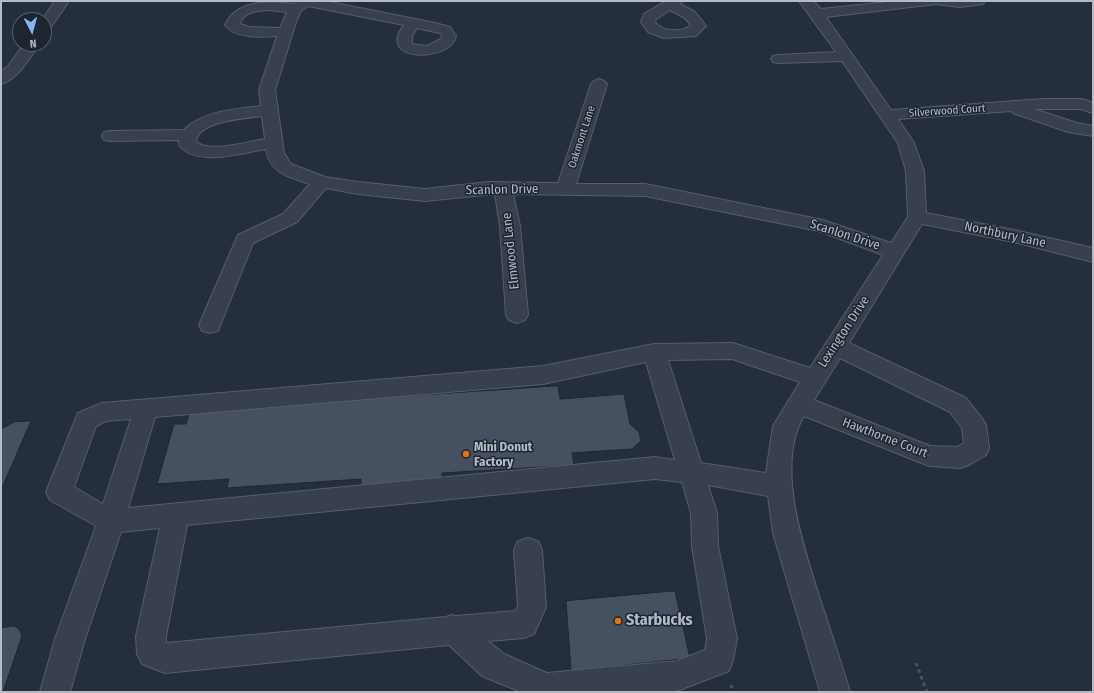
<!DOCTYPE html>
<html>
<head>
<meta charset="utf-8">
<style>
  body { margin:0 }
  #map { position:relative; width:1094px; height:693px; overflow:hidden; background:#242e3c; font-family:"Fira Sans Condensed",sans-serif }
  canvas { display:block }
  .frame { position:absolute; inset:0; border:2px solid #b3bbc7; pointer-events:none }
  .north { position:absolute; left:12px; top:12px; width:40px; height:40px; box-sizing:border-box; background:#1d2531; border:1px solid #59616d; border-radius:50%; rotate:174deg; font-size:11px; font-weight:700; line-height:16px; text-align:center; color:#b3bbc7 }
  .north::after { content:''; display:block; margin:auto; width:14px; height:18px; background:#8ab3f5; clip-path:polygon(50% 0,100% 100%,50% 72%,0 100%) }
</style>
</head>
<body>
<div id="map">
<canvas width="1094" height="693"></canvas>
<div class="frame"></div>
<div class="north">N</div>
</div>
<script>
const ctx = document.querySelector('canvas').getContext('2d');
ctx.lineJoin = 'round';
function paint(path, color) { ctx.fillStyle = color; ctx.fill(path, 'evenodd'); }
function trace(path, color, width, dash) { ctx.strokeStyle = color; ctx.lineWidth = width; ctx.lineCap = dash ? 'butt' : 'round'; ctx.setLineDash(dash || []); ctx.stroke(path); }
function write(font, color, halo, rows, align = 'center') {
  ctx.font = font + ' "Fira Sans Condensed",sans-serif'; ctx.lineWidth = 3; ctx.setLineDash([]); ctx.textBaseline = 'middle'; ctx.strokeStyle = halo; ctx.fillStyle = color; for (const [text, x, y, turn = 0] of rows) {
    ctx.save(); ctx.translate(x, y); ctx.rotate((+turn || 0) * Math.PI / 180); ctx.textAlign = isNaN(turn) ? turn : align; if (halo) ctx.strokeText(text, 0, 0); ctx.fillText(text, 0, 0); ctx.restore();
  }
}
const building = new Path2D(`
  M558 386 560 399 624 394 630 424 639 432 641 441 632 449 572 453 574 465 442 473V482L361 487V479L227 488 229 479 157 484 174 424H186L190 411Z
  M31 421 1 490V429L14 422Z
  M675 591 690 658 571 671 566 601Z
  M14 626 19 629 22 636 3 692H1V628Z`);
paint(building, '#455060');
trace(building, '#1f2733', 1);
const minor = new Path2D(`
  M55 1H69L49 30 44 31V20H42Z
  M297 1H325L435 23 450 27 456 36C451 62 375 63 404 25L308 6 301 11 297 19 275 90 284 153 291 164 325 177 358 182 425 189 488 182 558 183 591 84 594 81 599 79 604 81 607 84 576 184H645L823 220 891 243 908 217 906 171 898 143 842 61 778 63 773 62 771 59 773 56 778 55 836 52 799 1H813L821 9 897 1H985L983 4 960 7 936 4 826 17 891 110 1043 99H1082L1093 103V113L1080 109H1034L1077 123 1093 126V136L1068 132 1013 113 1012 111 898 119 914 143 924 171 926 213 1014 230 1093 248V262L1014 242 922 224 849 343 966 398 982 418 986 425 989 448 986 455 969 465 960 468 929 466 804 416C774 465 805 552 821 602 831 632 841 662 850 692H820L773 533 768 496 708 485 717 513 718 546 737 639 733 660 729 671 677 691 521 692 482 676 449 645 165 673 142 664 137 654 136 636 160 528 121 532 85 639 70 692H40L55 639 96 526 50 500 46 492 78 413 102 403 543 366 654 344 733 343 810 368 883 255 819 231 645 196 513 194 520 226 528 315 525 320 517 323 509 320 506 315 500 226 495 194 425 201 358 194 326 188 297 222 253 243 218 331 210 333 202 331 199 325 238 235 283 214 310 184C291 178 269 173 266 149 242 153 205 165 184 150 180 147 178 145 179 140L110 141 104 140 102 136 104 132 110 131 184 130C201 111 237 109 261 106L259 90 277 36C262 37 235 39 225 25 236 0 268 1 293 4ZM269 10 287 12 280 28 249 27 240 24C244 11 257 11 269 10ZM417 28 440 33 442 36 441 39 427 46 412 44V36ZM262 116 265 139C246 142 212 153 196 142 197 121 246 118 262 116ZM840 358 950 412 962 428 964 443 957 447 930 446 814 400ZM732 359 800 382 773 426 766 473 701 463 668 360ZM646 362 675 460 655 457 128 508 155 417 543 384ZM131 419 103 504 74 487 96 426 106 421ZM655 479 682 482 691 513 692 546 707 639 705 650 677 661 547 673 504 654 488 641 524 638 534 634 546 607 542 550 538 541 528 538 518 541 514 550 518 606 515 611 456 616 452 615 446 617 166 643V636L187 525Z
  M666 1H683L680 4 695 12 706 26 696 36 664 38 648 32 641 22 644 14ZM670 10 685 18 691 25C683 33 662 32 655 22L656 19Z
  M24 44H39C30 58 18 79 1 84V71L8 66Z`);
trace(minor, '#555e6a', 2);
trace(new Path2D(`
  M916 663 927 692
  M731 685 733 692`), '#43575a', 3, [3.5, 3.5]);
paint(minor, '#37404c');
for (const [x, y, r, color] of [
  [466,454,4,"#e8710a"],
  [618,621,4,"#e8710a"]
]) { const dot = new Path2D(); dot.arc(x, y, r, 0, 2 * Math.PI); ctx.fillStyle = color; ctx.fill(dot); trace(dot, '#1d2531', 1.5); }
write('11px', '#b3bbc7', '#1d2531', [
  ["Silverwood Court",947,111,-4],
  ["Oakmont Lane",582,137,-72]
]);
write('13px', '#b3bbc7', '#1d2531', [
  ["Scanlon Drive",502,190,-1],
  ["Scanlon Drive",845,235,18],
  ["Northbury Lane",1005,235,12],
  ["Elmwood Lane",511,251,-96],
  ["Lexington Drive",844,332,-57],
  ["Hawthorne Court",885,438,21]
]);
write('bold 13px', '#b3bbc7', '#1d2531', [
  ["Mini Donut",474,447],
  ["Factory",474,462]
], 'left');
write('bold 16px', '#b3bbc7', '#1d2531', [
  ["Starbucks",626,621]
], 'left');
</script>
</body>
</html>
